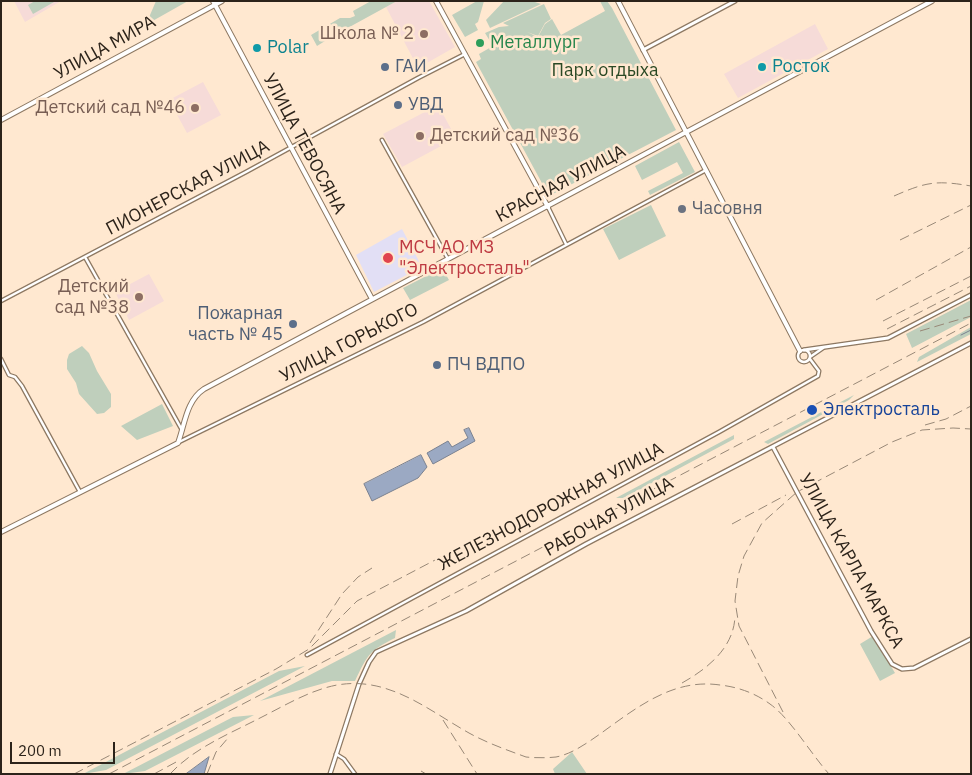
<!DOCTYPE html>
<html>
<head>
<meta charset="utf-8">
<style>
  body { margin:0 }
  #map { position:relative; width:972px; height:775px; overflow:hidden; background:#ffe8d0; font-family:"IBM Plex Sans",sans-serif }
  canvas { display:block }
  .frame { position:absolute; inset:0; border:2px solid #2c231a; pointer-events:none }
  .scale { position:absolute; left:10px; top:742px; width:105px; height:22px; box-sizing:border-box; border:2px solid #2c231a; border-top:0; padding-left:6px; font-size:15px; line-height:18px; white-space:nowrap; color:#2c231a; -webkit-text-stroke:4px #ffe8d0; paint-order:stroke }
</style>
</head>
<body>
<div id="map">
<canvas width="972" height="775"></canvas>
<div class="frame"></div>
<div class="scale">200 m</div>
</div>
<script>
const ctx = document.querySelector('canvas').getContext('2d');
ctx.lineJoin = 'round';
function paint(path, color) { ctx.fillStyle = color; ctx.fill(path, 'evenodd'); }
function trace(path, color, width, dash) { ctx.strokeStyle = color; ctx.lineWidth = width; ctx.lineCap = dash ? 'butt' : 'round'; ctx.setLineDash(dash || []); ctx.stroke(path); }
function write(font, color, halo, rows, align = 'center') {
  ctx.font = font + ' "IBM Plex Sans",sans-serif'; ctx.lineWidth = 5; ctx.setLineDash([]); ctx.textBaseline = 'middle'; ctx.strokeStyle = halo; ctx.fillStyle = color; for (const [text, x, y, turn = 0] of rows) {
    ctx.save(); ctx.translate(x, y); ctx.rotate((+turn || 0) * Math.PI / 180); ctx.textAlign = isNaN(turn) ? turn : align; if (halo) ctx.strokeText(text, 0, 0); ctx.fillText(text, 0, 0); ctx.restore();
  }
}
paint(new Path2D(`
  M14 1H61L25 22Z
  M397 1H429L455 47 418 68 386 7Z
  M815 24 828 49 738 98 724 74Z
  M203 82 221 115 187 133 169 100Z
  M438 105 456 138 402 167 383 134Z
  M149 274 164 301 129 320 115 292Z`), '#f6dbd8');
paint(new Path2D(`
  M402 229 422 267 374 292 356 255Z`), '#e2dff5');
paint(new Path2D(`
  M35 1H53L54 2 33 14 28 5Z
  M156 1H188L149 23 147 22Z
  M371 1H397L333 36 317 46 311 35 340 18H350L355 16 353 11Z
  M477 1H484L478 22 475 24 478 30 465 37 452 15Z
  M504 1H532L541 4 490 28 486 20Z
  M600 1H607L612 8 676 130 549 196 476 62 481 59 479 54 493 46 485 33 499 27 509 26 503 23 544 4 551 19 545 23 538 36 527 32 538 37 545 24 552 19 561 35 605 11Z
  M679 142 695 172 650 195 648 191 683 173 677 162 642 180 635 166Z
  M651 205 666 236 619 260 603 229Z
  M442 268 449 280 410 300 403 288Z
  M971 300V317L912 348 906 334Z
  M971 327V334L917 362 919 357Z
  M82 346 89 353 97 371 111 394V407L104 413 97 414 79 394 76 383 67 369V360L69 354Z
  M854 395 849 400 768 444 764 442Z
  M162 404 173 426 137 440 121 426Z
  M734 435V439L624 498H616Z
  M396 630 395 638C369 651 368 654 355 681H332L260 701Z
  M873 636 895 673 880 681 860 644Z
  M305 666 106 770 83 774 279 671Z
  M254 715 145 771 123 774 233 717Z
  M572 752 587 774H555L553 769Z`), '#bfcfbc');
const water = new Path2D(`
  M469 428 475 441 433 464 427 453 448 441 452 447 468 438 464 430Z
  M421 455 427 467 418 478 372 501 364 484Z
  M209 757 204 774H186Z`);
paint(water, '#9ba9c3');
trace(water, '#7a8190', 1);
trace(new Path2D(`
  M961 335 971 330`), '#7a8190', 1);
const minor = new Path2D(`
  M382 140 448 259
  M548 207 566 244
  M85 257 182 430
  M1 301 246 172 418 78 465 54
  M798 356a6 6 0 1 1 12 0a6 6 0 1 1-12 0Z
  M810 357 823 348
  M1 359 9 375 15 377 22 386 80 492
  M179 442 423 322 706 170
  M307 655 719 432 818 376 819 371 810 359
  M336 754 344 759 355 774`);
const tertiary = new Path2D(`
  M643 50 735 1
  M804 350 888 338 971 295
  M773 447 871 631 892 664 902 669 914 668 971 639
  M330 774 359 684 369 662 376 652 466 611 586 544 971 343`);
const secondary = new Path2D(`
  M213 1 372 299
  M436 1 548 207
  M618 1 800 351
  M1 120 222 1
  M1 532 178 443C185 424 186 401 204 389L932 1`);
trace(minor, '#8d7862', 5);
trace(tertiary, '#8d7862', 5.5);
trace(secondary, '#8d7862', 6);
trace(minor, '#fff', 2.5);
trace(tertiary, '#fff', 3);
trace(secondary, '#fff', 4);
trace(new Path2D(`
  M894 196C926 182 936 180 971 186
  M900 240 971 205
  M876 300 971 247
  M883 321 971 276
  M887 329 971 286
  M920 331 971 316
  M925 425 946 419 971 406
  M732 524 786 495
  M310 643 342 594 358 577 372 568
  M682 683C707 669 734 648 735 616
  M783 712 739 626 735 601 738 576 744 556 762 523 797 492 892 442 922 430 953 428 971 429
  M443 720 477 774
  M421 771 426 774
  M74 774 276 669 309 649 357 601 477 538
  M109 774 971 323
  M154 774 178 761
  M170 774C194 748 229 734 260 718 284 706 310 690 337 685 389 676 428 710 469 733 487 743 507 750 526 757 535 758 547 758 556 757 572 754 587 743 600 734 636 708 673 678 720 685 738 687 755 693 770 704 790 718 811 754 829 774
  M207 774 216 752 228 738`), '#988877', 1, [10, 5]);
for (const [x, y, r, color] of [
  [424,34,5,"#8d6e63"],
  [480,43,5,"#2e9e5b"],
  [257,48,5,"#0f9aa8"],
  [385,67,5,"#5c6f8a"],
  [762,67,5,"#0f9aa8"],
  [398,105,5,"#5c6f8a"],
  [195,108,5,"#8d6e63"],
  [420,136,5,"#8d6e63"],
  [682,209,5,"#6b7280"],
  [388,258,6,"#e0444e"],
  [139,297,5,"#8d6e63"],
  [293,324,5,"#5c6f8a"],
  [437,365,5,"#5c6f8a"],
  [812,410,6,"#1a4fb4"]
]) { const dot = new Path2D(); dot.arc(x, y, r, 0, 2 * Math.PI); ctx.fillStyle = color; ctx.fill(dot); trace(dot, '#ffe8d0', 2); }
write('18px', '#785e54', '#ffe8d0', [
  ["Школа № 2",414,34],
  ["Детский сад №46",185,108],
  ["Детский сад №36",430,136,"left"],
  ["Детский",129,287],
  ["сад №38",129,308]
], 'right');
write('18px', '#27864d', '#ffe8d0', [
  ["Металлург",490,43]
], 'left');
write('18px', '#2c231a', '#ffe8d0', [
  ["УЛИЦА МИРА",105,48,-29],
  ["УЛИЦА ТЕВОСЯНА",304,144,62],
  ["КРАСНАЯ УЛИЦА",561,184,-28],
  ["ПИОНЕРСКАЯ УЛИЦА",188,188,-28],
  ["УЛИЦА ГОРЬКОГО",349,343,-27],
  ["ЖЕЛЕЗНОДОРОЖНАЯ УЛИЦА",551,507,-28],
  ["РАБОЧАЯ УЛИЦА",609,517,-29],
  ["УЛИЦА КАРЛА МАРКСА",851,561,61]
]);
write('18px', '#0d838f', '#ffe8d0', [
  ["Polar",267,48],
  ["Росток",772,67]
], 'left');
write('18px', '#4e5e75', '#ffe8d0', [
  ["ГАИ",395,67],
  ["УВД",408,105],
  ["Пожарная",283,314,"right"],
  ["часть № 45",283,335,"right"],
  ["ПЧ ВДПО",447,365]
], 'left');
write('18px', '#2a4924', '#ffe8d0', [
  ["Парк отдыха",605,71]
]);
write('18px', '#5b616d', '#ffe8d0', [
  ["Часовня",692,209]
], 'left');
write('18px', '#be3a42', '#ffe8d0', [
  ["МСЧ АО МЗ",399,248],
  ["\"Электросталь\"",399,269]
], 'left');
write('18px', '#164399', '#ffe8d0', [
  ["Электросталь",823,410]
], 'left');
</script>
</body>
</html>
